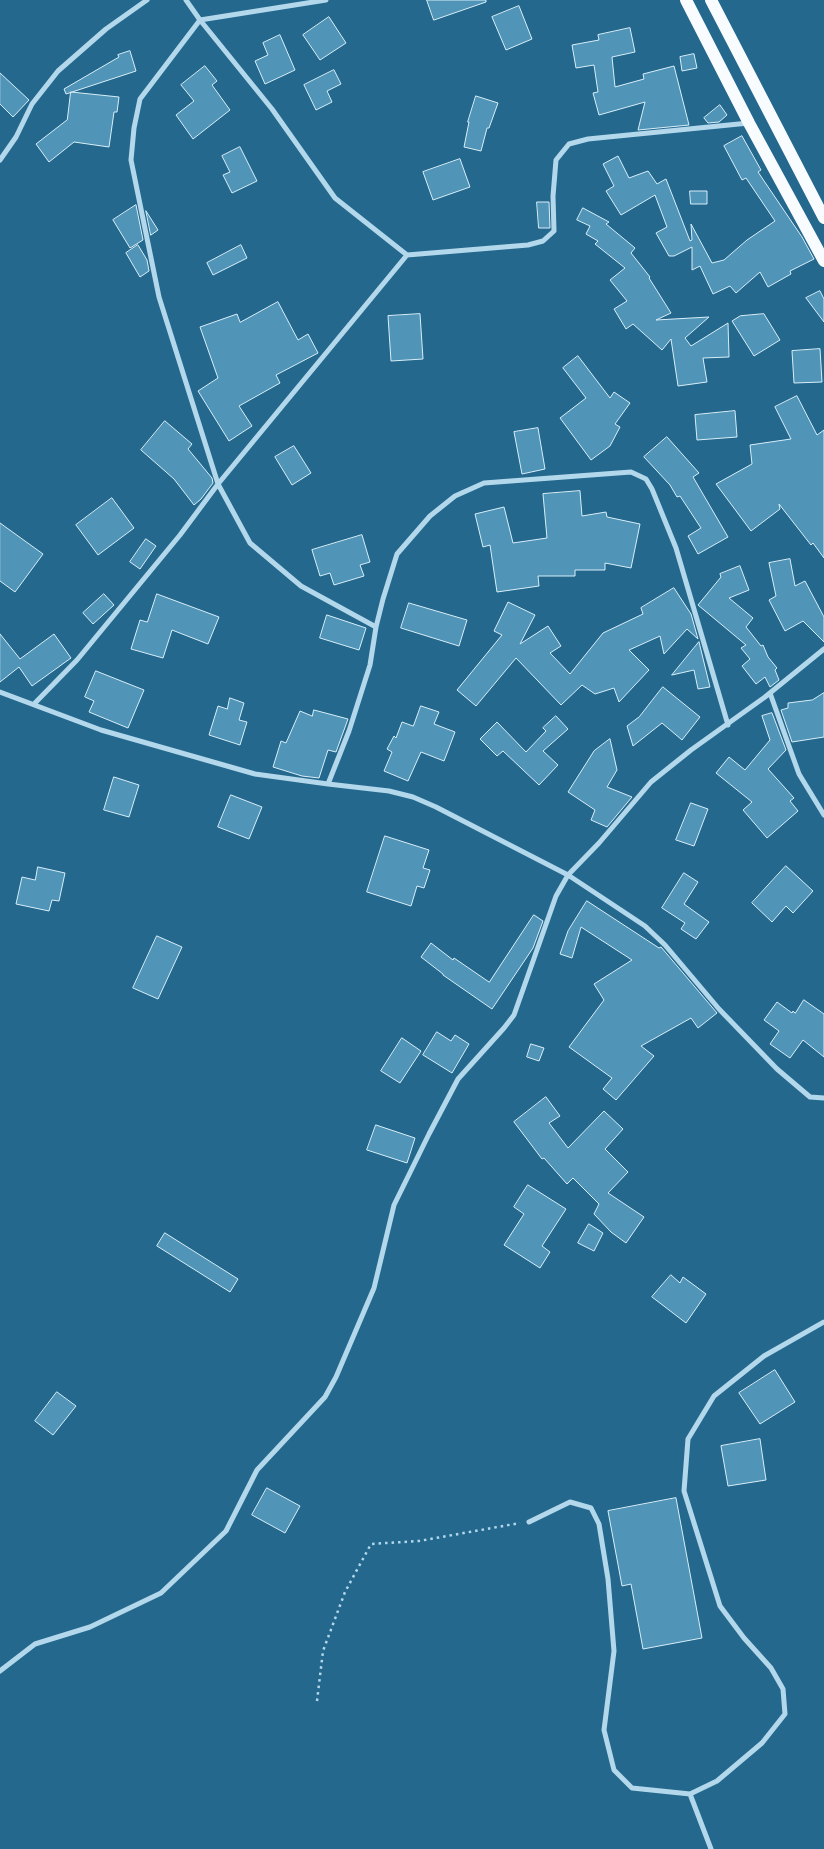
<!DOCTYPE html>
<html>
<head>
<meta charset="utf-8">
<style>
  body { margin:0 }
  canvas { display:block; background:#24688e }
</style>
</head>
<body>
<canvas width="824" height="1849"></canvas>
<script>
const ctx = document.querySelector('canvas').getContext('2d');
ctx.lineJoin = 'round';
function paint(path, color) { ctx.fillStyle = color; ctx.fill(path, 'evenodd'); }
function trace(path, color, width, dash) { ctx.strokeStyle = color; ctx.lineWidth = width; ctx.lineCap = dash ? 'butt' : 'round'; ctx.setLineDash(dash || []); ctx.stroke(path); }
const building = new Path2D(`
  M427 0H486V2L434 20Z
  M519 6 532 39 506 50 492 17Z
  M329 17 346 43 320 60 303 35Z
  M630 28 635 52 612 57 615 87 644 79 643 74 674 66 689 125 638 130 645 102 599 115 593 93 598 92 594 65 576 68 572 45 599 40 598 35Z
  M280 35 295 70 265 84 255 61 268 55 263 43Z
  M130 51 136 71 66 94 64 89 119 57 118 55Z
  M694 54 697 68 682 71 680 57Z
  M205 66 217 81 212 85 230 110 193 139 176 115 194 101 181 85Z
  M334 70 341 84 327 91 332 102 316 110 304 85Z
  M0 73 29 100 13 117 0 104Z
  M71 92 119 97 117 112H114L109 147 74 142 49 162 36 144 67 120Z
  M476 96 498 103 489 128H487L481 151 464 147 469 122H468Z
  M720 105 727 115 719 122 708 123 704 118Z
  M742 136 761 170 758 172 802 237 814 259 790 271 791 274 768 287 760 272 736 293 730 286 713 294 700 266 692 270V247L674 256H669L656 233 667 227 655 195 621 215 606 191 614 186 603 164 618 156 629 178 648 171 657 184 666 179 690 241 692 240 691 224 712 263 724 260 747 240 775 221 746 178 742 180 724 146Z
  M240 147 257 181 232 193 223 175 230 172 222 156Z
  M460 159 470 187 433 200 423 172Z
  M690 191H707V204H691Z
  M537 202H549L550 228H539Z
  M136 205 143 240 130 248 113 220Z
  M583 208 609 222 606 224 635 248 631 253 650 277 649 278 671 313 656 320 709 317 685 338 691 346 728 323 729 357 703 358 707 382 678 386 671 339 662 350 633 324 626 329 614 309 627 301 610 280 625 268 595 244 598 241 586 234 590 226 577 220Z
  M146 211 158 230 151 235Z
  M138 245 147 260 149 271 140 277 126 253Z
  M241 245 247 258 213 275 207 263Z
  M820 291 824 299V322L806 298Z
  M278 302 298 340 308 334 318 353 276 375 280 383 239 406 252 426 229 441 198 391 218 378 200 327 237 314 240 322Z
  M420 314 423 359 391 361 388 316Z
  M764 314 780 340 754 356 732 321 740 316Z
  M820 349 822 382 794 383 792 351Z
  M578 356 610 398 614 392 630 403 615 424 620 427 610 446 591 460 560 418 586 398 563 368Z
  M797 396 817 435 824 430V558L813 543 811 545 779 504 780 509 751 531 716 484 752 464 750 445 791 439 775 407Z
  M735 411 737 437 697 440 695 415Z
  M165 421 192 444 188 449 212 478 213 483 201 499 194 505 174 479 141 450Z
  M538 428 545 469 522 474 514 432Z
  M667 437 699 473 693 477 728 537 698 554 688 536 701 528 680 496 677 497 670 485 644 457Z
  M294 446 311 473 292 485 275 457Z
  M580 491 582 516 606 512 607 517 640 524 631 568 605 563V570H575V576H538L539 586 497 592 490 545 483 547 475 514 504 507 513 543 547 538 543 494Z
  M112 498 134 528 98 555 76 525Z
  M0 523 43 554 15 592 0 581Z
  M362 535 370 562 360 565 364 576 334 585 330 573 320 576 312 550Z
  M146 539 156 546 140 569 130 562Z
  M790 559 795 586 805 581 824 617V642L803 621 785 631 769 600 776 596 769 563Z
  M740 566 749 590 729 598 753 618 746 627 761 646 763 645 768 657 777 668 775 670 779 680 770 687 765 677 756 684 742 666 750 659 741 648 746 645 698 605 721 577 720 574Z
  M674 588 691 614 698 639 687 629 664 654 660 636 629 650 649 670 619 702 614 688 595 694 582 685 561 705 516 658 476 706 457 690 502 635 494 631 508 602 535 615 520 644 548 626 561 646 550 653 570 674 603 633 643 614 641 608Z
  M104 594 114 605 93 624 83 613Z
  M157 594 219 617 208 644 172 630 163 658 131 649 140 620 147 622Z
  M409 603 467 620 459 646 401 628Z
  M327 615 366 628 359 650 320 638Z
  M0 634 20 659 54 634 71 658 32 686 19 667 0 682Z
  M699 642 710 687 698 689 694 670 672 675Z
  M96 671 144 690 128 728 89 712 94 701 85 697Z
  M663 687 700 717 682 740 662 723 633 746 627 726 639 717Z
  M824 693V737L792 742 781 710 788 708V703L812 700Z
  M230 698 244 703 239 720 247 722 240 745 209 735 218 706 227 709Z
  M421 706 439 712 434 724 455 732 444 761 421 752 408 781 384 771 392 752 387 749 394 736 396 738 402 722 413 726Z
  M314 710 348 719 336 752 328 750 319 778 302 776 273 767 281 741 286 743 300 711 312 716Z
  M772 713 786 750 768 769 794 798 790 801 798 811 767 838 743 810 752 802 716 773 729 757 745 770 770 740 762 716Z
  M556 716 568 729 543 751 558 765 539 785 503 751 497 756 480 739 497 722 526 752 546 731 543 728Z
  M610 739 617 770 607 787 632 797 607 827 591 820 595 810 568 792 594 751Z
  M114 777 139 785 129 817 104 810Z
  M231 795 262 807 249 839 218 827Z
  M691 803 708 809 694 846 676 840Z
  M385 836 429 850 423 868 430 870 424 888 417 886 411 906 367 892Z
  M786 866 813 891 793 913 786 906 772 922 752 903Z
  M38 867 65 873 59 901 52 900 49 911 16 904 22 877 35 880Z
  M684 873 698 882 684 904 709 922 696 939 681 929 685 923 662 908Z
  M587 901 659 948 661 947 717 1013 698 1028 691 1018 641 1046 654 1056 616 1100 603 1089 612 1078 569 1047 604 1000 594 984 632 960 581 927 572 958 560 954 568 931Z
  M534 915 543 921 533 948 492 1009 443 975V974L421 957 431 943 453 960 454 958 489 982Z
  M157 936 182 947 158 999 133 988Z
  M804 1000 824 1014V1057L803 1040 790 1058 770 1044 779 1031 764 1020 777 1002 792 1013 793 1011 795 1013Z
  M437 1032 451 1041 455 1035 469 1044 452 1073 423 1055Z
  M402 1038 421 1051 400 1083 381 1071Z
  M531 1044 544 1048 539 1061 527 1057Z
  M546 1097 560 1116 549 1123 568 1148 604 1111 623 1129 605 1149 628 1172 608 1193 644 1217 626 1243 611 1232 594 1214 599 1204 573 1178 567 1184 544 1158 542 1159 514 1122Z
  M376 1125 415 1138 407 1163 367 1150Z
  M528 1185 566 1209 542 1246 550 1252 540 1268 504 1245 524 1214 514 1207Z
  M589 1224 603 1233 594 1251 578 1243Z
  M165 1233 238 1279 230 1292 157 1246Z
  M671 1275 680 1283 683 1277 706 1294 686 1323 652 1297Z
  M775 1370 795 1402 760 1424 739 1393Z
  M57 1392 76 1406 53 1435 35 1421Z
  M760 1439 766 1480 728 1486 721 1446Z
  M267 1488 300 1506 285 1533 252 1515Z
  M676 1498 702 1638 643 1649 631 1584 622 1586 608 1511Z`);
paint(building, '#5094b7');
trace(building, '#d8eef8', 1);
trace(new Path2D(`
  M317 1701 323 1651 345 1592 371 1544 419 1541 520 1523`), '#b3d8eb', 2.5, [2.5, 4]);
trace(new Path2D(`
  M186 0 200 20 326 0
  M0 160 16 137 32 104 58 71 106 29 147 0
  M376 627 301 586 250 543 218 484 159 297 131 160 134 128 140 99 200 20 272 109 335 198 407 255
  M0 692 101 730 255 774 328 784
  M770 693 799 774 824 815
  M34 704 77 660 180 535 218 484 407 255 528 245 543 241 554 231 553 196 556 160 569 144 588 139 749 123
  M728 725 676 548 652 489 646 479 631 472 484 483 455 496 430 516 397 554 383 599 376 627 370 665 349 731 328 784 389 791 413 797 436 807 568 875 645 926 665 945 719 1009 777 1069 810 1097 824 1098
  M529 1522 570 1502 591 1508 599 1524 608 1579 614 1651 604 1730 614 1770 632 1788 690 1794 717 1781 762 1743 785 1714 783 1689 771 1668 744 1638 720 1606 684 1491 688 1439 714 1396 764 1356 824 1322
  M0 1671 35 1644 90 1627 161 1593 226 1531 257 1470 325 1397 336 1377 374 1288 394 1205 429 1134 458 1079 504 1028 514 1015 556 896 568 875 599 843 651 782 691 750 765 697 824 649
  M690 1794 711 1849`), '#b3d8eb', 5);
trace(new Path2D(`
  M686 0 749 123 824 261
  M711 0 824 218`), '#f8fcff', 12);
</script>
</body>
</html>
